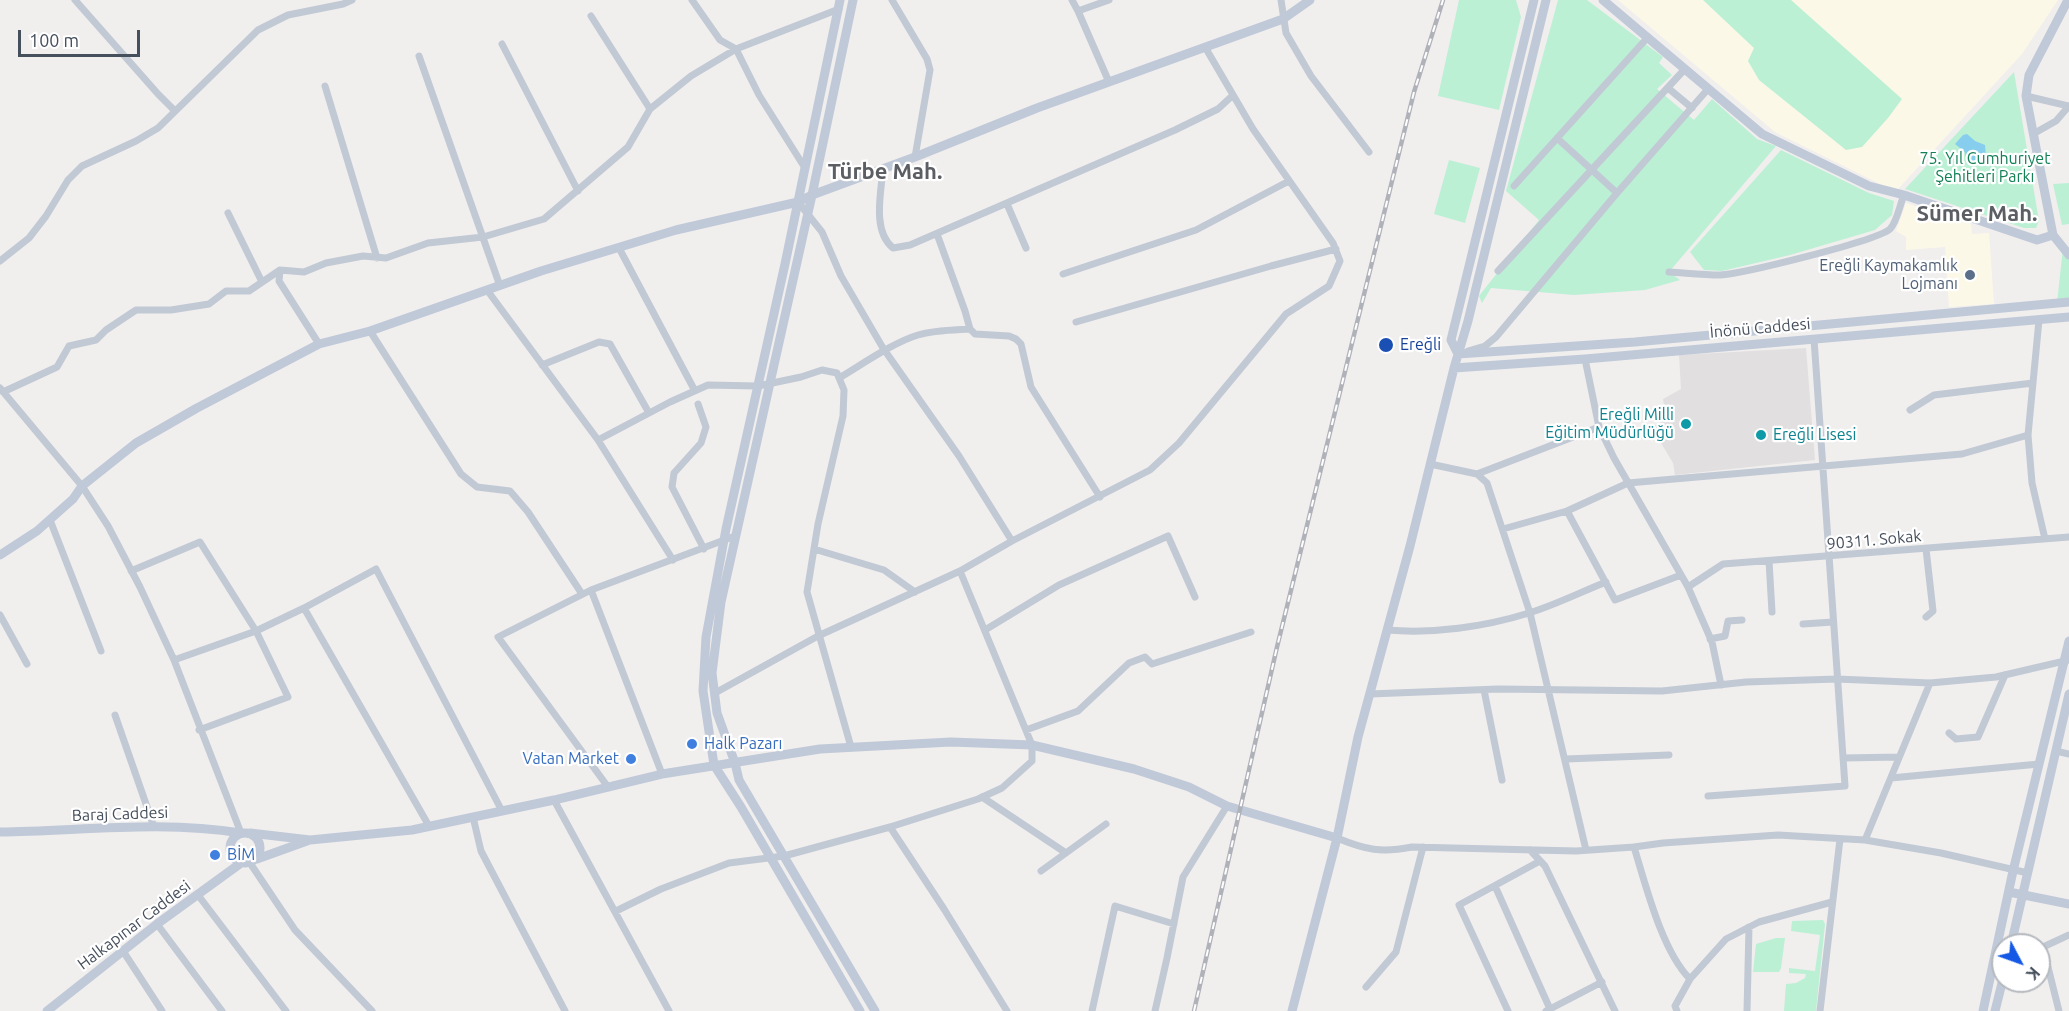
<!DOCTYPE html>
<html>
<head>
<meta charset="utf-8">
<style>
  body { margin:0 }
  #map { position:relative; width:2069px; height:1011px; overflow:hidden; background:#f1eeee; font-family:Ubuntu,sans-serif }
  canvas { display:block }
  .north { position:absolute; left:1991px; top:933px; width:60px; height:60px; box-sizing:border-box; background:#fff; border:2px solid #b5b9be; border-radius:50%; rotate:131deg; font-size:16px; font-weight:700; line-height:24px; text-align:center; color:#464f5c }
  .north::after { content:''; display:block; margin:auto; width:21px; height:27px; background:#1458e5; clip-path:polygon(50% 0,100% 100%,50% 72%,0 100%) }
  .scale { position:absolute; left:18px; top:30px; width:122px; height:27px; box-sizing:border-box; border:3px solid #464f5c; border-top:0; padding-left:8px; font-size:18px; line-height:21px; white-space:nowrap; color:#464f5c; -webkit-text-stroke:4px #fff; paint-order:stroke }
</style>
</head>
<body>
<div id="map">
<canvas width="2069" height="1011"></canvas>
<div class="north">K</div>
<div class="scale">100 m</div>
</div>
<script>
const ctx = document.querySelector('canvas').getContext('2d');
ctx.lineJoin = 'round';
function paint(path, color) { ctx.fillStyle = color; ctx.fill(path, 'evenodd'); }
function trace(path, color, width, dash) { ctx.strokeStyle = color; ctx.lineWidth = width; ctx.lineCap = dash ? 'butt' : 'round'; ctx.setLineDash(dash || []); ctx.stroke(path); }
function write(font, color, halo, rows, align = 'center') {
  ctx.font = font + ' Ubuntu,sans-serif'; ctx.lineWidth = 4.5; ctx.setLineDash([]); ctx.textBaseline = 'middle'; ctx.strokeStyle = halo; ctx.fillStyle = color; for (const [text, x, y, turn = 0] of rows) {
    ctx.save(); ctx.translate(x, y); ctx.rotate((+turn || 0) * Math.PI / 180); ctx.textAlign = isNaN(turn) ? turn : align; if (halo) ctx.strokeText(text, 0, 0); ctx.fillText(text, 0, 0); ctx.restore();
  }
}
paint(new Path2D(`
  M1618 0H2058L2022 54 1898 189 1882 185 1775 132Z
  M1906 203 1971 224 1972 234 1989 233 1994 304 1949 307 1945 247 1906 250V237L1896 231Z`), '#fcf8e7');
paint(new Path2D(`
  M1806 348 1815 460 1675 475 1673 463 1652 428 1666 417 1663 399 1681 389 1679 355Z`), '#e2dfe0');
paint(new Path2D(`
  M1459 0H1516L1521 17 1499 110 1438 96Z
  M1558 0H1587L1663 57 1659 63 1672 75 1657 89 1694 120 1712 99 1757 139 1776 146 1669 272 1680 280 1645 290 1574 295 1491 288 1482 303 1479 296 1539 220 1506 191Z
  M1703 0H1791L1902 99 1888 118 1862 147 1846 150 1759 80 1748 61 1754 48Z
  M2014 72 2039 221 2036 228H2024L1905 189Z
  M1781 150 1869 193 1894 201 1892 215 1875 230 1790 255 1722 271 1704 270 1690 252Z
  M1449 160 1480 168 1465 223 1434 214Z
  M2069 183V224L2062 225 2053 184Z
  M2063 248 2069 255V302L2057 303Z
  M1823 920 1825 924 1816 1011H1784L1786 984 1796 983 1805 978 1806 974 1789 973V968L1815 971 1820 935 1791 931 1792 921Z
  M1776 938H1785L1781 968 1779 972H1753L1756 944Z`), '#bbf0d5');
paint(new Path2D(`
  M1967 134 1975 141 1985 145 1986 157C1978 164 1975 164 1966 160L1965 152 1955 144 1963 135Z`), '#87cdee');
trace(new Path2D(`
  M75 0 158 94 175 111
  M692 0 720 40 736 49 759 95 805 168
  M892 0 927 59 930 70 915 157
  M1072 0 1078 11
  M1281 0 1286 33 1311 76 1369 152
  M591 16 650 109
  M502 44 578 191
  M419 56 500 286
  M1109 82 1078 11 1109 0
  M325 86 377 258
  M1668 88 1692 108
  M2026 96 2069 106
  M2033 134 2056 121 2069 106
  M1557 138 1617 193
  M883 169C881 193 872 231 893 248L910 245 1175 130 1218 109 1232 96
  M1514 186 1648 37
  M798 202 822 232 841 276 883 348 959 456 1012 541
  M1007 204 1026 248
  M228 213 262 282
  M937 234 965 311 970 329 975 334 1009 336 1016 339 1021 344 1031 387 1100 497
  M619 248 695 391
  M0 261 29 238 46 216 68 180 82 166 136 141 158 128 258 30 288 15 343 4 352 0
  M280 270 279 281 319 344
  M1498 271 1684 70
  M1669 272C1686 273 1703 275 1720 275 1741 274 1877 241 1890 229 1897 222 1900 204 1904 195
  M1063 274 1196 230 1289 181
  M487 290 598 440 673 560
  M2039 320 2028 435 2032 483 2045 539
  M1076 322 1271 266 1336 249
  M370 331 461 474 477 487 510 491 528 512 582 594
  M1468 351 1485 346 1496 337 1617 193 1708 89
  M1585 359 1599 427 1614 458 1688 587 1712 642 1721 685
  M542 365 599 342 610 344 649 413
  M839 378C861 365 894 342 918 335 934 330 953 330 970 329
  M0 388 82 486 108 526 140 587 174 660 241 833
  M3 392 57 367 69 346 96 340 106 330 136 310H171L209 304 226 291H249L280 270 304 272 326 263 363 256 386 258 428 243 483 237 544 219 628 147 650 109 691 76 736 49 839 9
  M698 404 706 427 701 443 674 473 672 487 704 549
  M1910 410 1934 395 2033 383
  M598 440 670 402 708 385 758 386 801 377 822 370 837 373 844 390 843 416 818 524 807 592 851 747
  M1430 464 1477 474 1487 483 1530 613 1586 850
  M1477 474 1599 427
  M1567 511 1615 600 1681 575
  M50 520 101 651
  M1503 529 1567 511 1628 483 1962 454 2028 435
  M814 549 884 570 915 592
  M1769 561 1772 612
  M131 571 200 542 256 631 288 697 199 730
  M1688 587 1723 564 2069 537
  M591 590 662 774
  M304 608 429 826
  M0 615 27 664
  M1926 617 1933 611 1926 549
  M1803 624 1833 622
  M985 630 1059 585 1168 536 1195 597
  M1387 630C1433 634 1484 627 1529 613 1555 605 1581 592 1606 582
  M1710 639 1725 636 1728 621 1742 620
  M174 660 256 631 304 608 376 569 502 811
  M1484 690 1502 780
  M715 693 818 636 960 571 1012 541 1150 470 1179 443 1286 314 1329 286 1340 261 1333 243 1253 129 1205 47
  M1370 694 1498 689 1662 691 1746 682 1837 679 1930 683 1996 677 2069 660
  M115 715 154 827
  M1026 730 1078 711 1129 663 1145 657 1152 664 1251 632
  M1949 733 1956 739 1978 737 2005 675
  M2056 751 2069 754
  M1843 758 1899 757
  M1566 759 1669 755
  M1891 778 2039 764
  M608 787 498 637 591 590 735 536
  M1708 796 1845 786 1814 339
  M982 797 1066 853
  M554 800 669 1011
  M473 817 481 851 565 1011
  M890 827 944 909 1007 1011
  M1337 838C1366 850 1381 853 1412 847L1576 851 1634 847C1646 886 1662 951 1690 979L1726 939 1759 922 1832 902
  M1865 840 1930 683
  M1634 847 1663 843 1778 835 1865 840 1941 853 2028 873
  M1530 850 1545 866 1615 1011
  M250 863 295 930 372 1011
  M1041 871 1106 824
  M1495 886 1550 1009
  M198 895 286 1011
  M616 911 661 889 729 863 784 856 890 827 978 799 1002 788 1032 761V745L960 571
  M157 924 222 1011
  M2013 938 2037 945
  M2039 946 2043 947 2069 935
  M2043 947 2059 1011
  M123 951 162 1011
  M1366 987 1396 952 1423 847
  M1092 1011 1115 906 1174 924
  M1155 1011 1167 958 1183 877 1227 806
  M1508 1011 1459 905 1540 861
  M1546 1011 1602 982
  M1677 1011 1675 1006 1690 979
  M1747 1011 1749 927
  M1820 1011 1840 839`), '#c1c9d4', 7);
trace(new Path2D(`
  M840 0 785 264 726 529 706 637 703 691 714 765 741 807 860 1011
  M853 0 812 195 721 602 712 673 717 713 735 763 739 780 875 1011
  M1603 0 1762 134 1869 186 1904 195 2037 240 2053 235
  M2068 0 2029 75 2026 96 2053 235 2069 255
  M1458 354 1635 342 2069 302
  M1458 354 1451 340 1534 0
  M1454 368 1585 359 2069 317
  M0 555 37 531 73 499 82 486 136 443 197 408 319 344 370 331 541 271 676 230 798 202 812 195 915 157 1037 108 1283 19 1310 0
  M0 832C80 831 162 820 241 833
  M230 848a15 15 0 1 1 30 0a15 15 0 1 1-30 0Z
  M250 833 310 840 412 830 554 800 662 774 820 749 951 742 1032 745 1134 769 1189 787 1227 806 1337 838
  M257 859 307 841
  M2009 892 2069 904
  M2011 945 2069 694
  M47 1011 157 924 241 863
  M1292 1011 1337 838 1358 737 1410 546 1454 368 1468 321 1546 0
  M1983 1011 2013 871 2069 641
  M1995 1011 2003 979`), '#c0c9d8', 9);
const rail = new Path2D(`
  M1194 1011 1277 647 1414 92 1443 0`);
trace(rail, '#b0b2b9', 4.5);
trace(rail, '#fff', 2, [7]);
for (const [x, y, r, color] of [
  [1970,275,6,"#5c6f8a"],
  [1386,345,8,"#1a4fb4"],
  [1686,424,6,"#0f9aa8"],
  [1761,435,6,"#0f9aa8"],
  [692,744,6,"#3f7fe0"],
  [631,759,6,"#3f7fe0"],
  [215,855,6,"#3f7fe0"]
]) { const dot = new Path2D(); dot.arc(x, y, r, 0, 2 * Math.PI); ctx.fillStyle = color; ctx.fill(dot); trace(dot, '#fff', 2); }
write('16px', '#148056', '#fff', [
  ["75. Yıl Cumhuriyet",1985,159],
  ["Şehitleri Parkı",1985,177]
]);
write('16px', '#4e5e75', '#fff', [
  ["Ereğli Kaymakamlık",1958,266],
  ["Lojmanı",1958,284]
], 'right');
write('16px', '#464f5c', '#fff', [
  ["İnönü Caddesi",1760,328,-5],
  ["90311. Sokak",1874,540,-5],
  ["Baraj Caddesi",120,814,-2],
  ["Halkapınar Caddesi",134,925,-37]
]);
write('16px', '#164399', '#fff', [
  ["Ereğli",1400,345]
], 'left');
write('16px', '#0d838f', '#fff', [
  ["Ereğli Milli",1674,415],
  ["Eğitim Müdürlüğü",1674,433],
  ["Ereğli Lisesi",1773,435,"left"]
], 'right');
write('16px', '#366cbe', '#fff', [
  ["Halk Pazarı",704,744],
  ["Vatan Market",619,759,"right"],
  ["BİM",227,855]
], 'left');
write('bold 22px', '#5b5e63', '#fff', [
  ["Türbe Mah.",885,172],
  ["Sümer Mah.",1977,214]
]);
</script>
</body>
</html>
